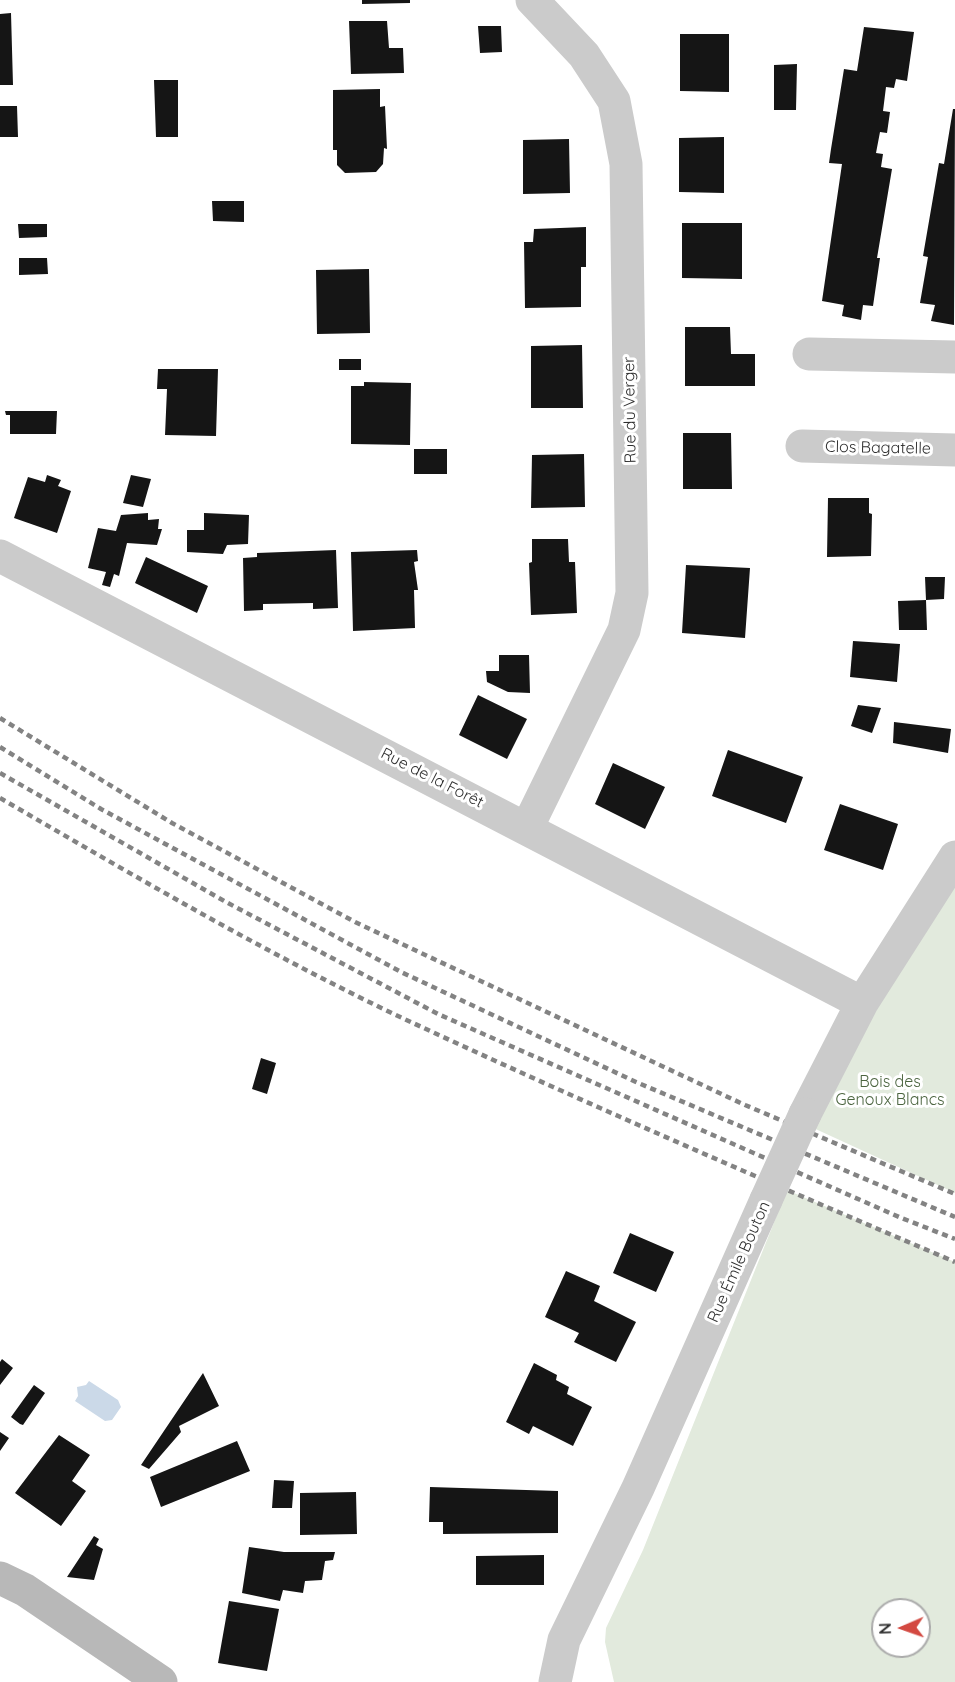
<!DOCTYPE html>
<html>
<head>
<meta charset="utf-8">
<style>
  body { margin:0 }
  #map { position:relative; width:955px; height:1682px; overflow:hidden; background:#fff; font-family:Quicksand,sans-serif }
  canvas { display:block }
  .north { position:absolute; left:871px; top:1598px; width:60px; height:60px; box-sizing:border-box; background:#fff; border:2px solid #ababab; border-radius:50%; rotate:268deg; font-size:16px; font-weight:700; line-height:24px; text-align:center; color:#2e2e2e }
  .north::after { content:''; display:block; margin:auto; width:21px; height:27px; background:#d34941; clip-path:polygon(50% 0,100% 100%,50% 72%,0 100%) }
</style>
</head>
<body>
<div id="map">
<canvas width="955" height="1682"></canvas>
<div class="north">N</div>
</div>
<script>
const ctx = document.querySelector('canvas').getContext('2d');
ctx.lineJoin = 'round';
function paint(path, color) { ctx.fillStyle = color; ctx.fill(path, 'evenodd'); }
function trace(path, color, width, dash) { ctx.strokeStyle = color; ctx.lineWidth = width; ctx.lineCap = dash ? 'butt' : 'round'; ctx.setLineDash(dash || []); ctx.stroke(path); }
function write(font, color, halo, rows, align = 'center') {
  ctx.font = font + ' Quicksand,sans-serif'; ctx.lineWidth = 6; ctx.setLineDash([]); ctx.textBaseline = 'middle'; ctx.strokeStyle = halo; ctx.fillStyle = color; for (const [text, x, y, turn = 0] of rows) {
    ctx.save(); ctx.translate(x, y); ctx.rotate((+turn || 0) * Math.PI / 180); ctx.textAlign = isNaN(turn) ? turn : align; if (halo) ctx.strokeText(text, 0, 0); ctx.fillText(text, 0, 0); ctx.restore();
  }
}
paint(new Path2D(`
  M955 857V1193L809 1126Z
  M787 1190 955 1262V1682H614L605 1642 606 1628 643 1550ZM883 1610H919V1646H883Z`), '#e2eadd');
paint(new Path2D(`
  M89 1381 118 1400 121 1407 112 1420 105 1421 75 1401 78 1396 77 1387 86 1385Z`), '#cbd9e8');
paint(new Path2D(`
  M362 0H410V3L362 4Z
  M11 13 13 85H0V14Z
  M349 21H387L389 48H403L404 73 351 74Z
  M478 26H501L502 52 480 53Z
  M864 27 914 32 907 81 896 79 894 88 886 87 883 111 890 112 887 133 880 132 876 153 883 154 881 167 892 169 877 258H880L873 306 863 305 861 320 842 316 844 305 822 301 842 164 829 163 831 149 844 69 857 71Z
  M680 34H729V92L680 91Z
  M797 64 796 110H774V65Z
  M154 80H178V137H156Z
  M380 89V107L385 106 387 149 384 148 383 164 376 172 345 173 337 165V150H333V90Z
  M0 106H17L18 137H0Z
  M953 109H955L954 325 931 321 935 305 920 303 928 257 923 256 939 163 944 164Z
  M724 137V193L679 192V138Z
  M569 139 570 193 523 194V140Z
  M212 201H244V222L213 221Z
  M682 223H742V279L682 278Z
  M18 224H47V237L19 238Z
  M586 227V267H581V307L525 308 524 242H533L534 229Z
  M19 258H47L48 274 19 275Z
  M369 269 370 333 317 334 316 270Z
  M685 327H730L731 354H755V386H685Z
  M582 345 583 408H531V346Z
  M339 359H361V370H339Z
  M158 369H218L216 436 165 435 167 389H157Z
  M364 382 411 383 410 445 351 444V386H364Z
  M5 411H57L56 434H10V415H6Z
  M683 433H731L732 489H683Z
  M414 449H447V474H414Z
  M584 454 585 507 531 508 532 455Z
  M47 475 61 480 58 486 71 491 57 533 14 518 28 477 45 482Z
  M131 475 151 479 143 507 123 503Z
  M828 498H869V513L872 514 871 556 827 557Z
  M148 513V520L159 519 158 529H162L157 545 127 543 119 576 114 574 110 587 102 585 106 572 88 568 98 528 116 531 121 515Z
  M204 513 249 515 248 544 227 545 223 554 187 552V530H204Z
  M532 539H568L569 562H575L577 613 531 615 529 563 532 562Z
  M336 550 338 608 313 609V603L263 604V610L244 611 243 558 257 557V553Z
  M417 550 418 561 414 562 418 590H414L415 628 353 631 351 552Z
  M146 557 208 586 197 613 135 583Z
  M686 565 750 568 745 638 682 633Z
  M925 577H945L944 599 926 600Z
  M926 600 927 630H899L898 601Z
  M853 641 900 644 897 682 850 677Z
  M499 655H529L530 693 508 692 487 682 486 671H499Z
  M478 695 527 719 507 759 459 735Z
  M858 705 881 708 872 733 851 726Z
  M894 722 951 729 948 753 893 743Z
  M728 750 803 777 786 823 712 796Z
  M613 763 665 787 645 829 595 804Z
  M840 804 898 824 883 870 824 850Z
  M261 1058 276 1063 267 1094 252 1089Z
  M630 1233 674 1252 656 1292 613 1273Z
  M566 1271 600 1286 594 1301 636 1322 616 1362 574 1342 579 1333 545 1317Z
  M2 1359 13 1368 0 1385V1362Z
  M534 1363 557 1375 556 1380 569 1387 567 1394 592 1407 573 1446 533 1426 529 1434 506 1422Z
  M203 1373 219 1406 179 1426 181 1432 149 1469 141 1465Z
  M34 1385 45 1393 23 1425 20 1424 11 1417Z
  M0 1432 9 1438 0 1451Z
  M59 1435 90 1455 72 1481 86 1491 61 1526 15 1493Z
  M237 1441 250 1471 161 1507 150 1477Z
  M274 1480 294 1481 292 1508H272Z
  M430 1487 558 1491V1533L443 1534V1522H429Z
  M356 1492 357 1534 300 1535V1493Z
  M94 1536 99 1539 96 1545 103 1549 94 1580 67 1577Z
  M249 1547 284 1552H335L333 1560 325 1561 322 1580 305 1581 303 1593 283 1590 280 1601 242 1593Z
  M544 1555V1585H476V1556Z
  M229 1601 279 1609 267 1671 218 1663Z`), '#151515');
trace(new Path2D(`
  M809 354 955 357
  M802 446 955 450
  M0 556 862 1003
  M527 828 624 630 632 593 626 164 614 101 584 55 532 0
  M805 1114 862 1003 955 857
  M555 1682 564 1640 638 1488 766 1200`), '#cbcbcb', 33);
trace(new Path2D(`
  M0 1578 25 1590 161 1682`), '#b8b8b8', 33);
trace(new Path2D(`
  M0 718 172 823 355 922 745 1105 955 1194
  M0 747 101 809 401 972 636 1082 955 1217
  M0 773 226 902 438 1014 899 1217 955 1239
  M0 798C131 874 262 951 398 1016 582 1102 768 1182 955 1262`), '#838383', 4.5, [6, 4.5]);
trace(new Path2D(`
  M766 1200 805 1114`), '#cbcbcb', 33);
write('16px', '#2e2e2e', '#fff', [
  ["Rue du Verger",630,410,-91],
  ["Clos Bagatelle",878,448,1],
  ["Rue de la Forêt",432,778,27],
  ["Rue Émile Bouton",739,1262,-66]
]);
write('16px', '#4c6540', '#fff', [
  ["Bois des",890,1082],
  ["Genoux Blancs",890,1100]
]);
</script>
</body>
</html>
